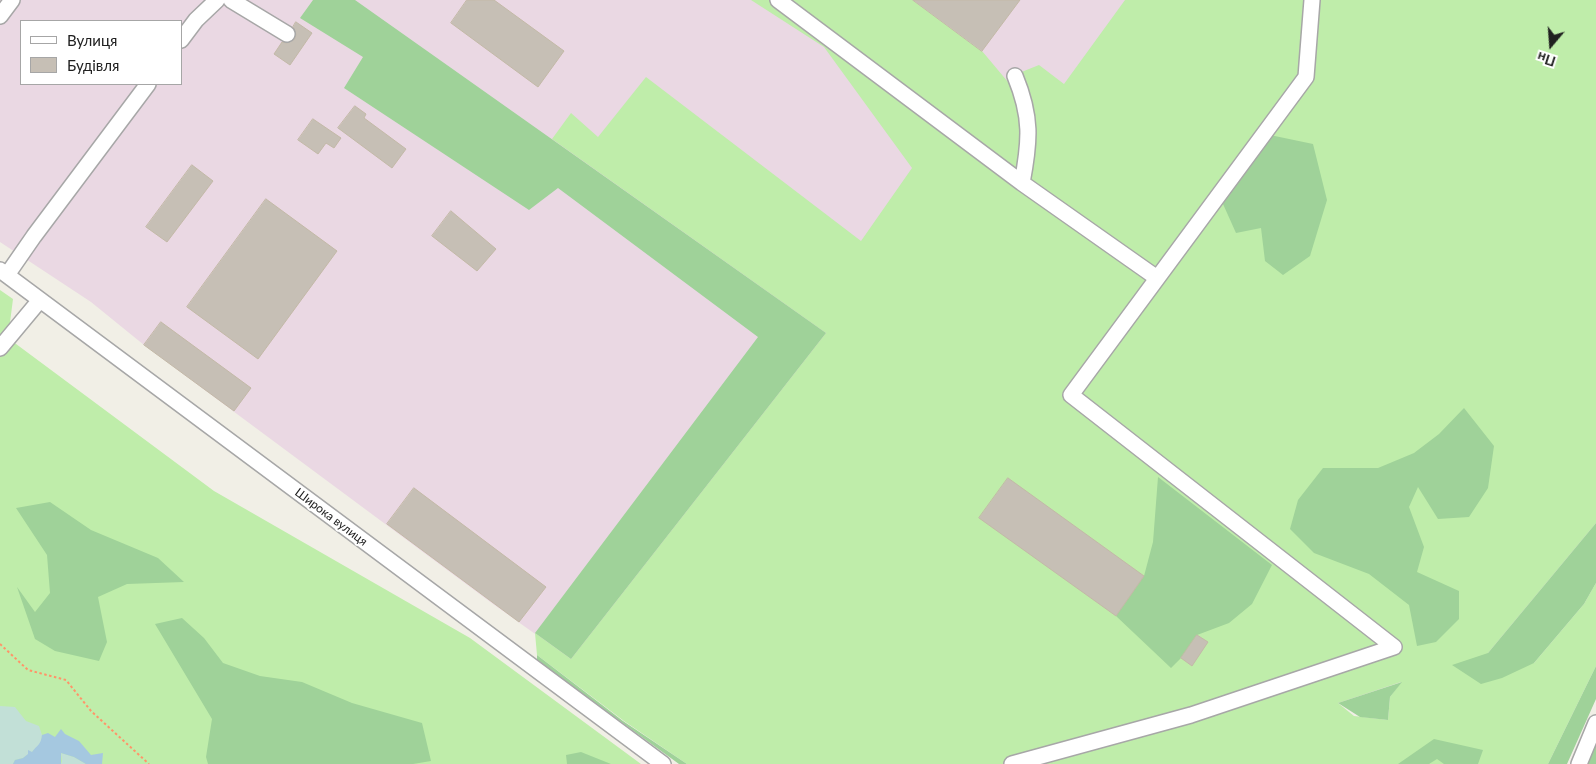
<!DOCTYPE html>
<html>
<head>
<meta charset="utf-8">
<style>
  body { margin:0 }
  #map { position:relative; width:1596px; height:764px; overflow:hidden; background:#f1efe6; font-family:Lato,sans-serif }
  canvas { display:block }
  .legend { position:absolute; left:20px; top:20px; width:162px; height:65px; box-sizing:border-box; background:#fff; border:1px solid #a6a6a6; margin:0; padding:6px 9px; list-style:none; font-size:15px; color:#202020 }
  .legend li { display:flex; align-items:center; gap:10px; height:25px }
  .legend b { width:25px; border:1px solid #a6a6a6 }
  .north { position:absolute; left:1526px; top:20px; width:50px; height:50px; -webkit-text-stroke:4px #fff; paint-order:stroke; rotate:198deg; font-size:14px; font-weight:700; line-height:20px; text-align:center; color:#202020 }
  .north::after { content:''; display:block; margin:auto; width:18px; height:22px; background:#202020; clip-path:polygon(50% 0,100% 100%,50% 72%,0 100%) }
</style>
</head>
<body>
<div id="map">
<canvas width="1596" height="764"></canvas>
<ul class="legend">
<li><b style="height:6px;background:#fff"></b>Вулиця</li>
<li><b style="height:14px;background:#c6bfb5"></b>Будівля</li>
</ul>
<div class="north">Пн</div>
</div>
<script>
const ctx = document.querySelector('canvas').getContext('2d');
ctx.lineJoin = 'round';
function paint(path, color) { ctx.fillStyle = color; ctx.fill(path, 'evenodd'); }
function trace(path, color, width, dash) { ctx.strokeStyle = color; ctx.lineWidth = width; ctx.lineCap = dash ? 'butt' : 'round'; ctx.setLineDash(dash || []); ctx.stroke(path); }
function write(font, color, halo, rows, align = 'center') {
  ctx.font = font + ' Lato,sans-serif'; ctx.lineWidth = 4; ctx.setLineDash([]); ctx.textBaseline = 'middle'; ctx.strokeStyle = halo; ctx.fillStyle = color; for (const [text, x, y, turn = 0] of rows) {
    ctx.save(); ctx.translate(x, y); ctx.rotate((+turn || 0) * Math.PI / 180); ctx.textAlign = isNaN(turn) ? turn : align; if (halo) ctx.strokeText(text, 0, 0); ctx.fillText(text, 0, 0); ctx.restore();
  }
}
paint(new Path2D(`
  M0 0H1596V523L1488 653 1156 764H718L493 604 144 345 91 302 0 242ZM21 21H181V84H21Z`), '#ead8e3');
paint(new Path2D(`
  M751 0H913L982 51 1008 82 1019 73 1039 65 1064 84 1125 0H1596V523L1488 653 1534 663 1584 604 1596 583V666L1548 764H687L624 721 537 655 535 633 571 659 826 333 552 139 571 113 598 137 646 77 861 241 912 168 824 47ZM1401 682 1390 697 1388 720 1354 716 1338 703Z
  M0 290 13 299 8 338 214 491 470 638 641 764H0Z`), '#bfedaa');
paint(new Path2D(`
  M313 0H355L826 333 571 659 535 633 758 337 558 188 529 210 344 88 363 57 300 18Z
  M1270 135 1313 144 1327 200 1310 256 1283 275 1265 261 1261 228 1236 233 1223 204Z
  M1464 408 1494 446 1488 488 1469 517 1438 519 1418 487 1409 507 1424 547 1417 572 1459 591V619L1436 642 1417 646 1409 605 1369 574 1314 553 1290 529 1298 500 1323 468H1378L1414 453 1439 434Z
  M1158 477 1272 565 1252 604 1229 623 1197 635 1181 658 1171 668 1116 616 1144 576 1153 542Z
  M50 502 91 530 158 558 184 582 127 584 98 597 107 642 99 661 55 651 35 639 17 587 35 612 50 593 47 555 16 508Z
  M1596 523V583L1584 604 1534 663 1502 678 1481 684 1452 665 1488 653Z
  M182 618 204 638 223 663 260 676 302 682 352 703 422 723 431 761 413 764H208L206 757 212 719 155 624Z
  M537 655 623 721 687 764H679L537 661Z
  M1596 666V699L1567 764H1548Z
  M1402 682 1390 697 1388 720 1360 717 1338 703Z
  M1434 739 1483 750 1478 764H1444L1437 759 1429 764H1398Z
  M1596 743V764H1587Z
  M581 752 611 764H567L566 755Z`), '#9fd299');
paint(new Path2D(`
  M0 706 15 707 26 721 39 726 42 735 41 743 32 752 23 758 15 760 13 764H0Z
  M61 753 74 757 86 764H61L62 761Z`), '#c2e0d7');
paint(new Path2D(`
  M61 729 65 734 79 741 91 755 103 753 102 764H86L74 757 61 753V764H13L15 760 23 758 28 754V750L32 752C37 745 41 745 42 735L48 733 55 737Z`), '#a5c8e0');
const building = new Path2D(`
  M467 0H494L564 51 538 87 451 23Z
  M913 0H1020L982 51Z
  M296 22 312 33 290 65 274 54 282 42 287 43 295 39 296 34 293 27Z
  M355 106 366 114 364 118 406 149 392 168 338 128Z
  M313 119 341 138 334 148 326 143 318 154 298 140Z
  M192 165 213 181 167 242 146 227Z
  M266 199 337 251 258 359 187 307Z
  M451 211 496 249 477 271 432 236Z
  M161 322 251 388 234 411 144 345Z
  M1008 478 1144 576 1116 616 979 518Z
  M414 488 546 587 519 622 387 524Z
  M1197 635 1208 642 1192 666 1181 658Z`);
paint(building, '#c6bfb5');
trace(building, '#c3b9a7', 1);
const minor = new Path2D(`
  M231 0 287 34
  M778 0 1022 183 1157 278
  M0 16 12 0
  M181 40 196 20 217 0
  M1015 76C1032 117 1030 141 1022 183
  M0 270 663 764
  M7 275 34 236 148 84
  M0 348 40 300
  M1012 764 1191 715 1394 647 1071 395 1306 77 1312 0
  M1579 764 1596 723`);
trace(minor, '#a7a7a7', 18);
trace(new Path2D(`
  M0 644 28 670 66 680 91 711 149 764`), '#ff9469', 2, [2.5, 2.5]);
trace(minor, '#fff', 15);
write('12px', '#202020', '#fff', [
  ["Широка вулиця",331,517,37]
]);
</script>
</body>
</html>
